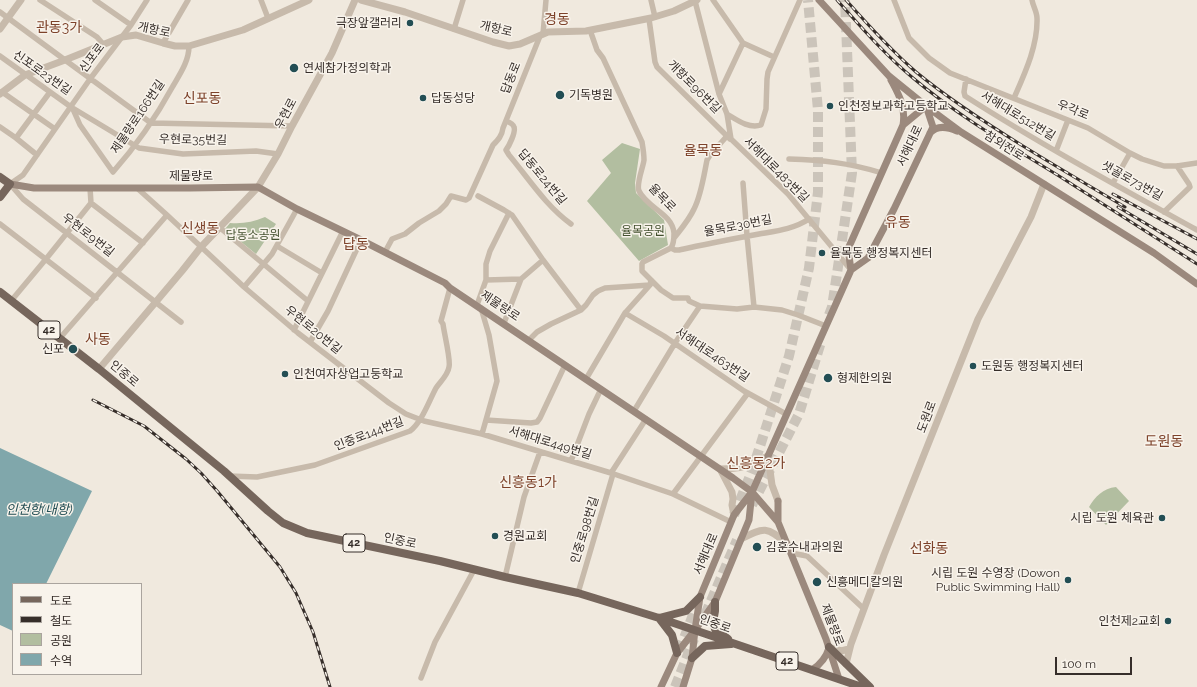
<!DOCTYPE html>
<html>
<head>
<meta charset="utf-8">
<style>
  body { margin:0 }
  #map { position:relative; width:1197px; height:687px; overflow:hidden; background:#f0e9de; font-family:Raleway,"Noto Sans KR",sans-serif }
  canvas { display:block }
  .legend { position:absolute; left:12px; top:583px; width:130px; height:92px; box-sizing:border-box; background:#f8f3eb; border:1px solid #aaa49e; margin:0; padding:5px 7px; list-style:none; font-size:12px; color:#362e2a }
  .legend li { display:flex; align-items:center; gap:8px; height:20px }
  .legend b { width:20px; border:1px solid #aaa49e }
  .scale { position:absolute; left:1055px; top:657px; width:77px; height:18px; box-sizing:border-box; border:2px solid #362e2a; border-top:0; padding-left:5px; font-size:12px; line-height:14px; white-space:nowrap; color:#362e2a; -webkit-text-stroke:3px #f8f3eb; paint-order:stroke }
</style>
</head>
<body>
<div id="map">
<canvas width="1197" height="687"></canvas>
<ul class="legend">
<li><b style="height:5px;background:#76665c"></b>도로</li>
<li><b style="height:5px;background:#362e2a"></b>철도</li>
<li><b style="height:11px;background:#b2bea0"></b>공원</li>
<li><b style="height:11px;background:#80a7ab"></b>수역</li>
</ul>
<div class="scale">100 m</div>
</div>
<script>
const ctx = document.querySelector('canvas').getContext('2d');
ctx.lineJoin = 'round';
function paint(path, color) { ctx.fillStyle = color; ctx.fill(path, 'evenodd'); }
function trace(path, color, width, dash) { ctx.strokeStyle = color; ctx.lineWidth = width; ctx.lineCap = dash ? 'butt' : 'round'; ctx.setLineDash(dash || []); ctx.stroke(path); }
function write(font, color, halo, rows, align = 'center') {
  ctx.font = font + ' Raleway,"Noto Sans KR",sans-serif'; ctx.lineWidth = 3; ctx.setLineDash([]); ctx.textBaseline = 'middle'; ctx.strokeStyle = halo; ctx.fillStyle = color; for (const [text, x, y, turn = 0] of rows) {
    ctx.save(); ctx.translate(x, y); ctx.rotate((+turn || 0) * Math.PI / 180); ctx.textAlign = isNaN(turn) ? turn : align; if (halo) ctx.strokeText(text, 0, 0); ctx.fillText(text, 0, 0); ctx.restore();
  }
}
paint(new Path2D(`
  M622 143 640 149 635 183 636 193 664 220 668 245 639 261 587 201 611 173 602 160Z
  M265 217 276 224 256 254 225 229 230 223C243 224 253 222 265 217Z
  M1116 487 1129 501 1106 525 1089 507C1095 497 1103 488 1116 487Z`), '#b2bea0');
paint(new Path2D(`
  M0 448 92 491 46 584H13V631L0 625Z`), '#80a7ab');
trace(new Path2D(`
  M829 315 832 307 852 173 845 0
  M752 505 799 414 821 342
  M734 515 752 471 789 356 809 268 818 192V110L808 0
  M705 615 737 540
  M679 651 698 602
  M675 687 694 639`), '#cbc4ba', 10, [10, 5]);
trace(new Path2D(`
  M40 0 97 37 103 44
  M95 0 131 25
  M147 0 131 25 90 79 23 175 10 184 23 199 181 322
  M261 0 268 18
  M651 0 655 17
  M713 0 743 43 774 57
  M894 0 909 38 929 58 950 73 1088 128 1130 153 1142 159 1164 166H1177L1197 163
  M695 1 719 94 727 114 731 139 788 194 851 270
  M0 12 65 60 151 123 292 126
  M649 19 655 62 657 67 730 139
  M454 29 463 0
  M590 30 597 50 603 58 642 142C643 148 644 154 644 160 643 168 636 184 639 191 647 208 672 213 674 233 674 239 674 244 671 248L643 262 642 264V271L661 290 673 298H688L689 301 700 306 737 309 754 307 782 310 798 315 826 326
  M543 34 546 0
  M163 43 188 0
  M0 56 71 107 139 148 183 154 256 151 278 154
  M966 79 964 92 965 96C1040 144 1119 187 1197 230
  M2 92 55 129
  M719 94 743 43
  M1014 98C1025 73 1038 45 1037 18 1037 12 1033 6 1032 0
  M72 107 80 125 113 172C136 146 156 117 173 86 180 74 189 61 189 46
  M727 114C737 120 749 129 761 125L766 109 767 79 768 72 800 0
  M506 121C509 122 513 124 514 127 516 132 509 146 506 150L509 155C529 179 546 206 571 224
  M0 127 16 138 37 155
  M16 138 50 92
  M1056 151 1068 120
  M789 159C822 160 850 163 882 173
  M743 183 747 236 754 307
  M1113 183 1130 153
  M137 188 167 215 244 287 298 333 389 403 406 414 424 421 482 434 611 473 673 494 731 522
  M478 196 504 210 512 215 543 260 581 310
  M91 203 143 243
  M1164 212 1190 187 1189 184 1177 166
  M509 213 490 251 486 264V280L521 279
  M0 224 96 298
  M219 227 308 301
  M674 238C681 229 689 220 694 209 701 196 704 175 707 160L710 155 727 136
  M277 246 322 273
  M671 248 675 250H679C706 244 732 239 759 234 776 231 794 229 809 219
  M385 252 392 239 405 234 419 223 439 211 446 204 451 196 466 200 469 198 493 145C498 140 502 136 503 128L540 36
  M244 287 272 254 297 209
  M11 301 46 259 91 203 90 188
  M477 305 486 280
  M481 308 489 335 497 381 482 434
  M625 313 664 336 744 391 786 414
  M504 323 521 279 543 260
  M294 330 343 231
  M60 338 167 215
  M529 340 537 332 551 324 581 310 586 305 593 295 598 291 605 288 650 285 651 280
  M310 342 328 311 361 240
  M586 379 625 313 650 285
  M634 411 675 343 700 306
  M486 420 531 423 537 422 540 418 565 365
  M571 461 589 414 601 389
  M611 473 646 419
  M229 476 257 477 315 465 410 431C422 422 429 401 436 388 440 382 448 375 449 367 451 360 444 333 443 324L441 321 450 288
  M673 494 748 393
  M791 553 807 556 864 609
  M505 577 524 497 540 452
  M578 593 613 474
  M421 678 435 642 474 570`), '#c7baab', 5.5);
trace(new Path2D(`
  M361 0 405 12 493 42 509 46 520 44 548 32 586 31 651 18 674 11 697 0
  M0 29 21 0
  M0 94 25 75 65 60 122 37 136 35 163 43 175 46H189L243 30 309 0
  M99 369 182 271 201 247 258 187 278 154 292 126 332 53 355 0
  M734 515 732 505 733 499 732 492 720 469C743 469 748 466 768 456L772 485 778 501
  M741 539C764 527 767 526 787 544
  M830 648 841 651 849 649
  M846 664 851 644 884 555 978 319 1031 217 1044 184`), '#c7baab', 7);
trace(new Path2D(`
  M819 0 889 76 926 106 961 132 1154 253 1172 266 1197 284
  M891 80C899 95 906 107 903 125
  M930 133C937 125 948 127 957 131
  M10 184 34 188H190L258 187 297 209 361 240 445 283 450 288 733 478 752 492 778 522 826 639 839 679
  M851 270 848 249 903 125 926 106
  M778 501V522
  M812 670C821 664 826 658 829 648
  M661 687 677 653 695 630 700 597 734 515 752 492 851 270 868 258 894 209 933 127 926 106
  M683 687 692 658 695 630 715 602 749 520 752 492`), '#9b897d', 7);
trace(new Path2D(`
  M0 177 10 184 0 197
  M0 292 99 369 224 471 268 511 283 523 307 533 440 561 505 577 578 593 659 618 862 687
  M715 602V611L713 622 715 629 728 639
  M659 618 686 611 700 597
  M659 618 672 635 677 653
  M829 647 870 687
  M692 658 705 646 731 644`), '#76665c', 8);
const rail = new Path2D(`
  M837 0C861 27 885 55 913 78 958 116 1009 145 1059 176 1105 205 1151 235 1197 264
  M846 0C868 25 891 50 916 72 950 100 986 123 1023 146 1057 167 1091 187 1125 207
  M1113 194 1197 239
  M1118 207 1197 254
  M93 400 144 426 186 459 201 473 218 492 280 567 296 593 313 632 330 687`);
trace(rail, '#362e2a', 3);
trace(rail, '#f8f3eb', 1.5, [4.5]);
for (const [x, y, r, color] of [
  [410,23,4,"#234e54"],
  [294,68,5,"#234e54"],
  [560,95,5,"#234e54"],
  [423,98,4,"#234e54"],
  [830,106,4,"#234e54"],
  [822,253,4,"#234e54"],
  [73,349,5,"#234e54"],
  [973,366,4,"#234e54"],
  [285,374,4,"#234e54"],
  [828,378,5,"#234e54"],
  [1162,518,4,"#234e54"],
  [495,536,4,"#234e54"],
  [757,547,5,"#234e54"],
  [1068,580,4,"#234e54"],
  [817,582,5,"#234e54"],
  [1168,621,4,"#234e54"]
]) { const dot = new Path2D(); dot.arc(x, y, r, 0, 2 * Math.PI); ctx.fillStyle = color; ctx.fill(dot); trace(dot, '#f8f3eb', 1.5); }
for (const [x, y, w] of [
  [49,330,22],
  [354,543,22],
  [787,661,22]
]) { const box = new Path2D(); box.roundRect(x - w / 2, y - 9, w, 18, 3); ctx.fillStyle = '#f8f3eb'; ctx.fill(box); trace(box, '#362e2a', 1); }
write('bold 11px', '#362e2a', null, [
  ["42",49,330],
  ["42",354,543],
  ["42",787,661]
]);
write('12px', '#362e2a', '#f8f3eb', [
  ["극장앞갤러리",402,23,"right"],
  ["연세참가정의학과",303,68],
  ["기독병원",569,95],
  ["답동성당",431,98],
  ["인천정보과학고등학교",838,106],
  ["율목동 행정복지센터",830,253],
  ["신포",64,349,"right"],
  ["도원동 행정복지센터",981,366],
  ["인천여자상업고둥학교",293,374],
  ["형제한의원",837,378],
  ["시립 도원 체육관",1154,518,"right"],
  ["경원교회",503,536],
  ["김훈수내과의원",766,547],
  ["시립 도원 수영장 (Dowon",1060,573,"right"],
  ["Public Swimming Hall)",1060,587,"right"],
  ["신흥메디칼의원",826,582],
  ["인천제2교회",1160,621,"right"]
], 'left');
write('12px', '#362e2a', '#f8f3eb', [
  ["개항로",496,29,13],
  ["개항로",154,30,12],
  ["신포로",92,58,-53],
  ["신포로23번길",42,73,35],
  ["답동로",511,78,-68],
  ["개항로96번길",694,87,45],
  ["우각로",1073,110,22],
  ["우현로",286,114,-62],
  ["서해대로512번길",1018,116,31],
  ["제물량로166번길",138,117,-56],
  ["우현로35번길",193,140,1],
  ["서해대로",910,146,-65],
  ["참외전로",1004,146,32],
  ["서해대로483번길",776,170,45],
  ["제물량로",191,176],
  ["답동로24번길",542,177,50],
  ["샛골로73번길",1132,181,29],
  ["율목로",662,198,46],
  ["율목로30번길",738,226,-11],
  ["우현로9번길",88,235,38],
  ["제물량로",500,306,34],
  ["우현로20번길",313,330,39],
  ["서해대로463번길",712,355,34],
  ["인중로",124,374,40],
  ["도원로",927,417,-69],
  ["인중로144번길",369,434,-21],
  ["서해대로449번길",550,443,17],
  ["인중로98번길",585,530,-73],
  ["인중로",400,541,12],
  ["서해대로",706,554,-67],
  ["인중로",715,624,19],
  ["제물량로",832,625,69]
]);
write('12px', '#445230', '#f8f3eb', [
  ["율목공원",643,231],
  ["답동소공원",253,235]
]);
write('italic 13px', '#234e54', '#f8f3eb', [
  ["인천항(내항)",39,510]
]);
write('14px', '#7d422a', '#f8f3eb', [
  ["경동",557,20],
  ["관동3가",59,28],
  ["신포동",202,99],
  ["율목동",703,151],
  ["유동",898,223],
  ["신생동",200,229],
  ["답동",356,245],
  ["사동",98,340],
  ["도원동",1164,442],
  ["신흥동2가",756,464],
  ["신흥동1가",528,483],
  ["선화동",929,549]
]);
</script>
</body>
</html>
